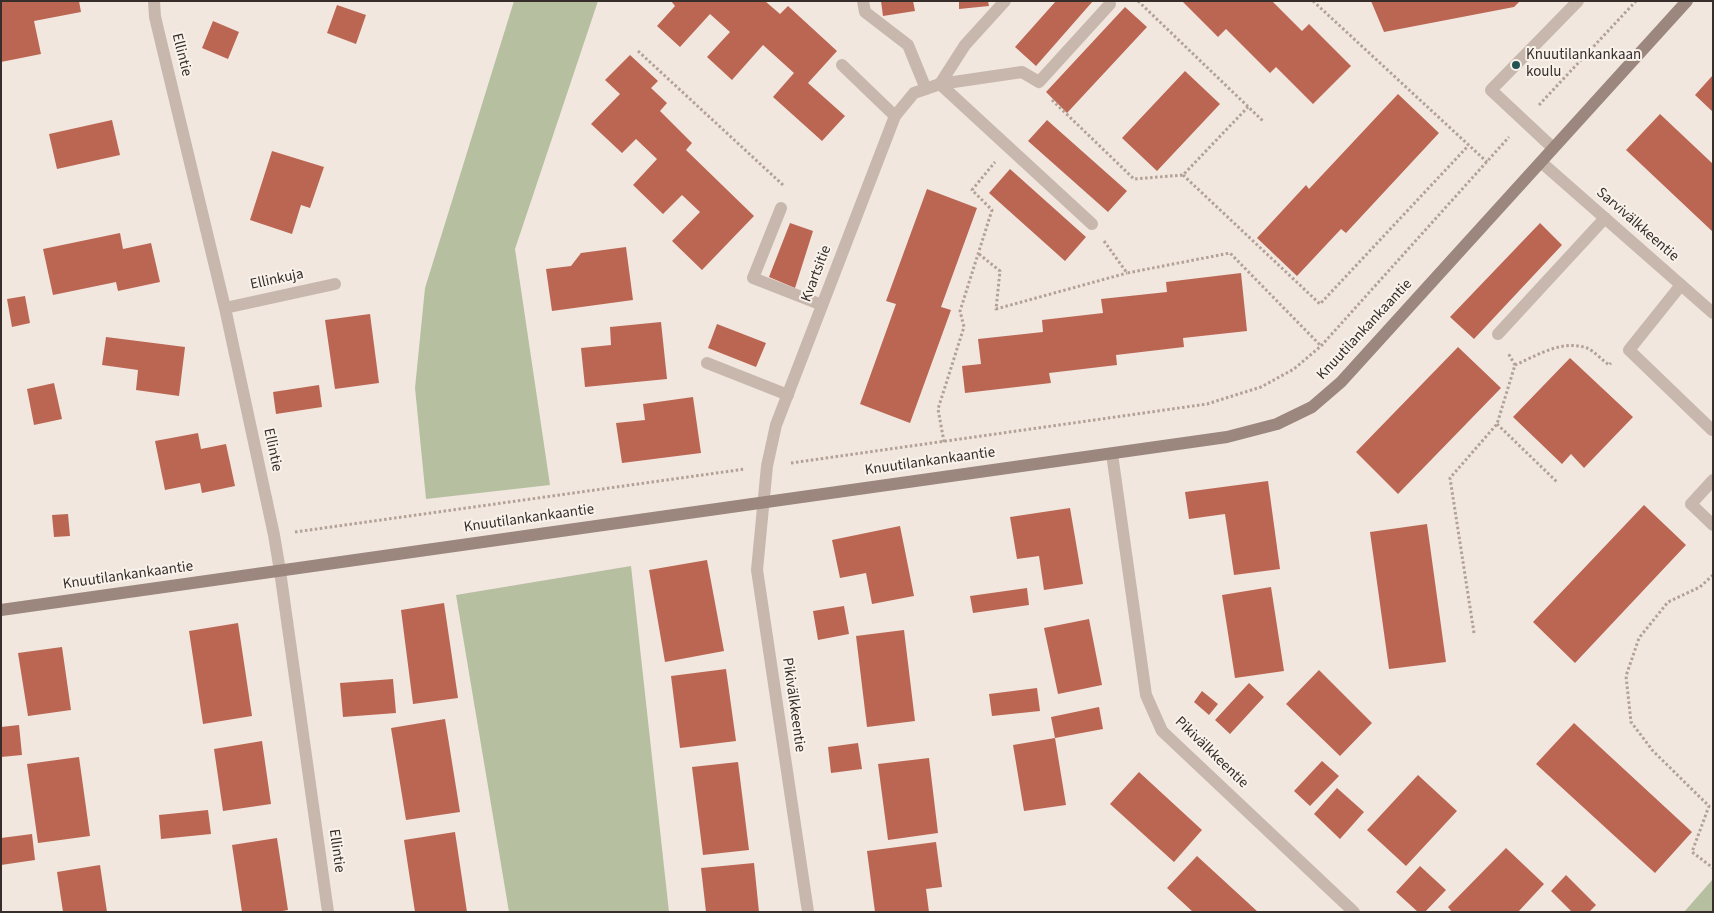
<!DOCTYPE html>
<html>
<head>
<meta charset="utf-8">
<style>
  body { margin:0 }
  #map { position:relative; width:1714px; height:913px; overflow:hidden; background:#f1e7df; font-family:"Source Sans 3",sans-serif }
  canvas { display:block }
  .frame { position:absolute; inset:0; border:2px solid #372d2a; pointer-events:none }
</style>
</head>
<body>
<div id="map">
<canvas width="1714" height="913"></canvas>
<div class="frame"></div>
</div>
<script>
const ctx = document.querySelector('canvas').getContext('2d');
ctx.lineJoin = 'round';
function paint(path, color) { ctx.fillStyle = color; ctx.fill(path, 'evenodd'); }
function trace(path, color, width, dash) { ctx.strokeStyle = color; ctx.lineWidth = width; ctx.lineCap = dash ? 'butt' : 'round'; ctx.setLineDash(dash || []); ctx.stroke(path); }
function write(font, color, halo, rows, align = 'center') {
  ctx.font = font + ' "Source Sans 3",sans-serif'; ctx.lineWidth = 4; ctx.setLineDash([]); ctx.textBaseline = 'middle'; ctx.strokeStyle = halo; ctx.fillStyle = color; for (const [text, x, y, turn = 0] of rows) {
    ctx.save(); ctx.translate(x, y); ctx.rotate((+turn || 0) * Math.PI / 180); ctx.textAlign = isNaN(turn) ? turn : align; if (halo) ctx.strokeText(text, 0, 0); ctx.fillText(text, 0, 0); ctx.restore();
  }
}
paint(new Path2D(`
  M514 1H598L515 249 550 485 426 499 415 388 425 288Z
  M631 566 669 912H509L456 595Z
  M1713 879V912H1684Z`), '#b6bfa0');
paint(new Path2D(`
  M1 1H79L81 12 34 21 41 54 1 62Z
  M671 1H765L780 14 788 6 837 51 808 83 845 116 822 141 773 97 794 73 763 45 732 80 707 57 730 32 710 14 680 47 657 26 675 6Z
  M881 1H913L915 11 883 16Z
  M959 1H988L989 6 959 9Z
  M1056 1H1093L1036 66 1015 47Z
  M1182 1H1272L1302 31 1309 24 1351 66 1313 104 1276 67 1270 73 1226 29 1218 37Z
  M1371 1H1520L1514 7 1384 32Z
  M337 5 366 15 356 44 327 33Z
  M1125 7 1147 27 1067 113 1046 92Z
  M213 21 239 32 228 59 202 48Z
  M630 55 658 81 651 88 667 103 660 111 692 143 686 150 754 216 702 270 672 241 700 212 682 195 663 214 633 185 657 159 636 139 622 153 591 124 620 94 605 80Z
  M1185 71 1220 104 1157 171 1122 138Z
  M1713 75V112L1695 95Z
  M1398 94 1439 133 1346 233 1341 229 1297 276 1257 238 1306 185 1309 189Z
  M1660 114 1713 164V232L1626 150Z
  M112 120 120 155 57 169 49 134Z
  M1047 120 1127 191 1108 212 1028 141Z
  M272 151 324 167 310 208 301 205 292 234 250 220Z
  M1010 169 1086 237 1065 261 989 193Z
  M927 189 977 208 941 307 951 310 910 423 860 404 896 304 886 301Z
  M790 223 813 231 795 288 769 277Z
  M1540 223 1562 245 1474 339 1450 317Z
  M120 233 123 249 151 243 160 282 118 291 116 282 53 295 43 249Z
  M626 247 633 300 552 311 546 269 571 266 581 253Z
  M1241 273 1247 331 1183 338 1184 347 1116 355 1117 365 1049 373 1051 383 965 393 962 366 981 364 978 339 1043 332 1042 320 1103 313 1101 299 1167 292 1166 282Z
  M25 296 30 323 12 327 7 299Z
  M370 314 379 383 335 389 325 320Z
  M661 322 667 379 585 387 581 348 611 345 610 327Z
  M717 324 766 343 756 367 708 348Z
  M106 337 185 347 179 396 136 390 138 370 102 365Z
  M1458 347 1501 388 1398 494 1356 452Z
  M1570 358 1633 417 1584 468 1571 454 1562 464 1513 417Z
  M54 383 62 419 34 425 27 389Z
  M319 385 322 407 276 414 273 392Z
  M693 397 701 453 622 463 616 423 645 420 643 404Z
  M198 433 201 449 226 444 235 486 202 493 200 483 165 490 155 441Z
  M1268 481 1280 569 1234 575 1225 514 1189 519 1185 492Z
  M1644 505 1686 545 1575 663 1533 622Z
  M1070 508 1083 584 1044 590 1039 556 1017 559 1010 517Z
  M68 514 70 536 54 537 52 515Z
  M1427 524 1446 662 1389 669 1370 532Z
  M900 526 914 596 872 604 866 573 840 578 832 540Z
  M707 560 724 651 665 662 649 570Z
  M1271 587 1284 671 1235 678 1222 595Z
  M1027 588 1029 605 973 613 970 596Z
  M444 603 458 698 413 704 401 610Z
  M844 606 849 634 818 640 813 611Z
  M1089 619 1102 685 1058 694 1044 628Z
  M238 623 252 716 203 724 189 631Z
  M904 630 915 721 867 727 856 636Z
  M62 647 71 710 28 716 18 653Z
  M726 669 736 741 680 748 671 676Z
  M1319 670 1372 723 1340 756 1286 704Z
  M393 679 396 713 343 717 340 683Z
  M1249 683 1264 697 1230 734 1215 720Z
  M1037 688 1040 711 992 716 989 694Z
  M1202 691 1218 704 1209 715 1194 702Z
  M1099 707 1103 729 1055 738 1066 805 1024 811 1013 745 1055 738 1051 717Z
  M445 719 460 812 406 820 391 728Z
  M1574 723 1692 832 1655 873 1536 764Z
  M19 725 22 755 1 757V727Z
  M262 741 271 804 223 811 214 749Z
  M858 743 862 769 831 773 828 747Z
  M79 757 90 836 38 843 27 764Z
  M929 758 938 833 888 840 878 764Z
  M1322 761 1339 776 1310 806 1294 791Z
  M738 762 749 850 703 855 692 767Z
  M1139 772 1202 830 1174 862 1110 804Z
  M1418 775 1457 811 1406 866 1367 830Z
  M1337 788 1364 812 1340 839 1314 814Z
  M208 810 211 834 161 839 159 815Z
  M455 832 467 912H415L404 840Z
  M32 834 35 860 1 865V838Z
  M277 838 288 910 277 912H242L232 845Z
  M936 842 942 887 926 889 929 912H875L867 851Z
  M1506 848 1544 884 1518 912H1452L1448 907Z
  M1197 856 1258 912H1193L1167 888Z
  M754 863 759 912H706L701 868Z
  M100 865 107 912H63L57 872Z
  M1420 866 1446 890 1425 912H1418L1396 892Z
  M1566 875 1596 905 1589 912H1572L1551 891Z`), '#bb6653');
trace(new Path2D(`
  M1138 1 1264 122
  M1313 1 1487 162
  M638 51 783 185
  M1052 100 1134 179 1183 175 1248 107
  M1539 105 1636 1
  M1183 175 1320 304 1468 146
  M1104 241 1127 273 1230 253 1321 346
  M979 254 1000 271 996 309 1127 273
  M1515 365C1536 356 1562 339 1587 348 1594 351 1602 360 1609 365L1611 363
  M1497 424 1557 482
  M944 442 938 409 964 327 960 311 992 210 972 190 995 162
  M791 463 1207 404 1261 387 1294 369 1321 346 1509 137
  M295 532 745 469
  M1713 575 1700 587 1668 602 1639 638 1626 676 1631 722 1653 751 1709 806 1692 852 1713 868
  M1474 633 1450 478 1497 424 1515 365 1508 353`), '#b4a196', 3, [2.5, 2.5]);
trace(new Path2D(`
  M863 1 865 12 908 45 926 89
  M842 65 895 116
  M940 84 1022 72 1039 82 1110 4
  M940 84 1092 224
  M940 84 965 45 1005 1
  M1553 148 1491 90 1578 1
  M781 208 753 278 822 305
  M1681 285 1629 350 1712 430
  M1498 334 1605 218
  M707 363 788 395
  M1713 480 1691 504 1713 525`), '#c8b7ac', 12);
trace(new Path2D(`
  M154 1 155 17 225 308 274 535 280 571 328 912
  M1541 162 1713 313
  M225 308 335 284
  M1112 454 1146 695 1162 731 1354 912
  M808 912 757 570 767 466 776 425 895 116 914 93 940 84`), '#c8b7ac', 12);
trace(new Path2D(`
  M1 610 1227 437 1277 424 1312 407 1341 382 1687 1`), '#9b877d', 12);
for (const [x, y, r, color] of [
  [1516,65,5,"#235454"]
]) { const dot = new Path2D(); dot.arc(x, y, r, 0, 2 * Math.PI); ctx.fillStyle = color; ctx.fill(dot); trace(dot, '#f8f2eb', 2); }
write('15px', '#372d2a', '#f8f2eb', [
  ["Ellintie",181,55,76],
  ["Sarvivälkkeentie",1637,225,41],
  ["Kvartsitie",817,274,-69],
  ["Ellinkuja",277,280,-12],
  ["Knuutilankankaantie",1365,330,-47],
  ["Ellintie",272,450,78],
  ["Knuutilankankaantie",930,462,-8],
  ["Knuutilankankaantie",529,519,-8],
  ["Knuutilankankaantie",128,576,-8],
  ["Pikivälkkeentie",793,705,82],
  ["Pikivälkkeentie",1211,753,44],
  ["Ellintie",336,851,82]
]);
write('15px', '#372d2a', '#f8f2eb', [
  ["Knuutilankankaan",1526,56],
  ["koulu",1526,73]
], 'left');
</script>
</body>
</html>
